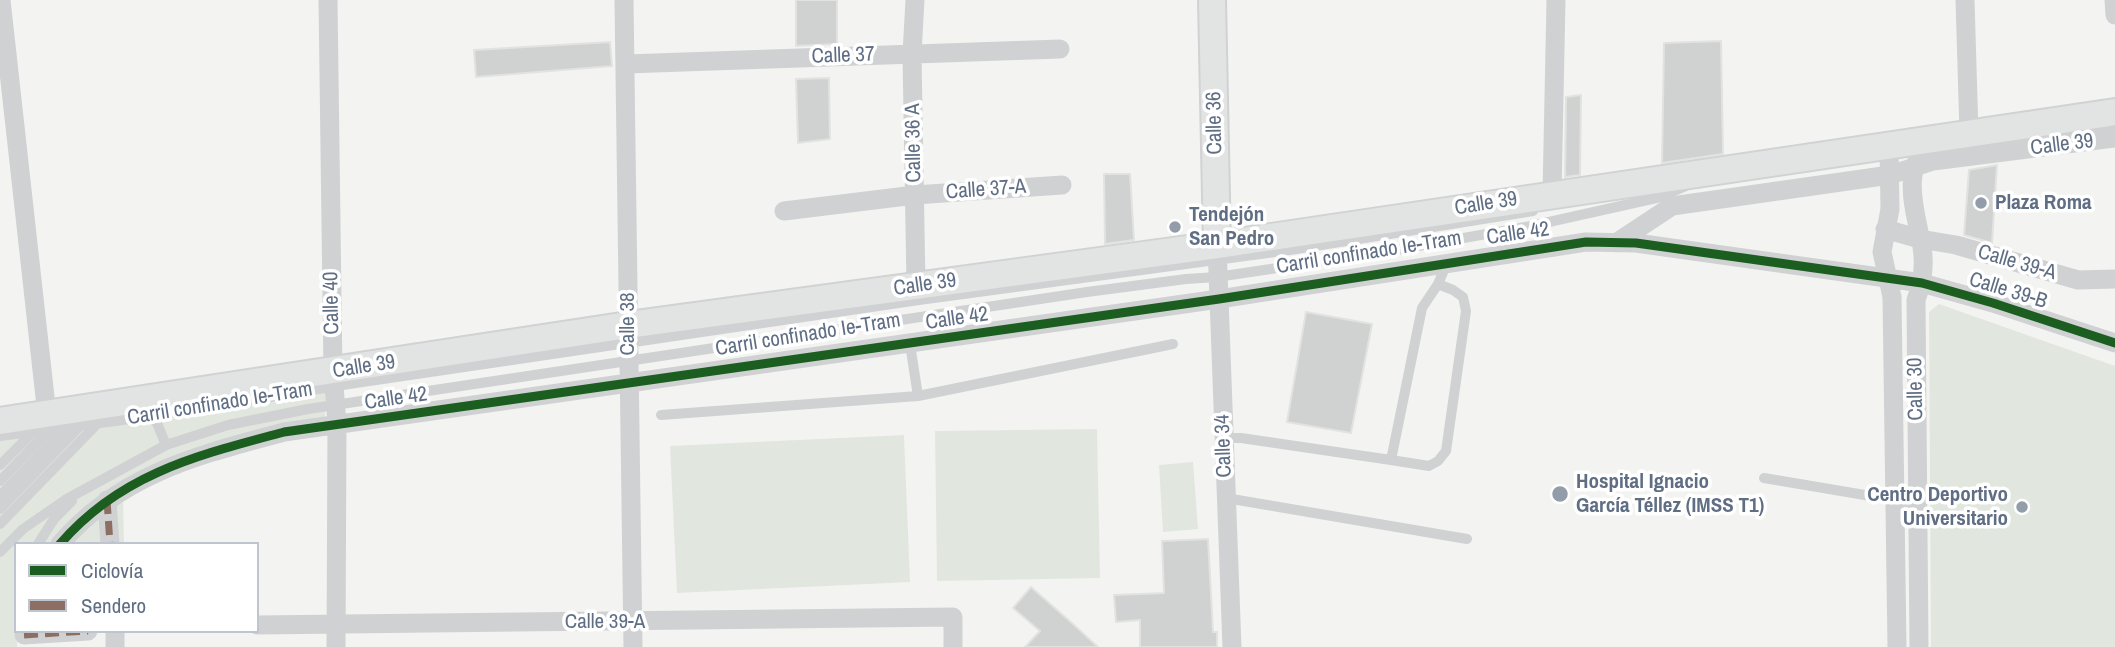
<!DOCTYPE html>
<html>
<head>
<meta charset="utf-8">
<style>
  body { margin:0 }
  #map { position:relative; width:2115px; height:647px; overflow:hidden; background:#f3f4f1; font-family:"Archivo Narrow",sans-serif }
  canvas { display:block }
  .legend { position:absolute; left:14px; top:542px; width:245px; height:91px; box-sizing:border-box; background:#fff; border:2px solid #bfc5ce; margin:0; padding:9px 12px; list-style:none; font-size:21px; color:#606e84 }
  .legend li { display:flex; align-items:center; gap:14px; height:35px }
  .legend b { width:35px; border:2px solid #bfc5ce }
</style>
</head>
<body>
<div id="map">
<canvas width="2115" height="647"></canvas>
<ul class="legend">
<li><b style="height:9px;background:#1b5e20"></b>Ciclovía</li>
<li><b style="height:9px;background:#8d6e63"></b>Sendero</li>
</ul>
</div>
<script>
const ctx = document.querySelector('canvas').getContext('2d');
ctx.lineJoin = 'round';
function paint(path, color) { ctx.fillStyle = color; ctx.fill(path, 'evenodd'); }
function trace(path, color, width, dash) { ctx.strokeStyle = color; ctx.lineWidth = width; ctx.lineCap = dash ? 'butt' : 'round'; ctx.setLineDash(dash || []); ctx.stroke(path); }
function write(font, color, halo, rows, align = 'center') {
  ctx.font = font + ' "Archivo Narrow",sans-serif'; ctx.lineWidth = 7; ctx.setLineDash([]); ctx.textBaseline = 'middle'; ctx.strokeStyle = halo; ctx.fillStyle = color; for (const [text, x, y, turn = 0] of rows) {
    ctx.save(); ctx.translate(x, y); ctx.rotate((+turn || 0) * Math.PI / 180); ctx.textAlign = isNaN(turn) ? turn : align; if (halo) ctx.strokeText(text, 0, 0); ctx.fillText(text, 0, 0); ctx.restore();
  }
}
paint(new Path2D(`
  M1939 304 2115 366V647H1931L1929 312Z
  M326 383 325 418 86 506 48 544H16L17 647H0V428Z
  M1097 429 1100 578 937 581 935 431Z
  M904 435 910 582 677 593 670 446Z
  M1193 462 1198 529 1163 532 1159 465Z
  M123 498 124 544H69Z`), '#e1e7df');
const building = new Path2D(`
  M796 0H837V44L796 46Z
  M1721 41 1723 154 1662 163 1664 43Z
  M610 42 612 66 476 77 474 50Z
  M829 78 830 139 798 143 796 79Z
  M1581 95 1580 175 1565 177 1566 97Z
  M1997 165 1992 243 1964 235 1969 170Z
  M1104 174H1130L1134 240 1105 244Z
  M1306 312 1372 324 1351 433 1287 422Z
  M1208 539 1213 632H1217V647H1140V620L1116 622 1114 595 1164 593 1162 541Z
  M1031 587 1073 624 1098 647H1025L1040 631 1013 608Z`);
paint(building, '#d0d2d2');
trace(building, '#e2e3e1', 2);
const secondary = new Path2D(`
  M1212 0 1217 245
  M0 421 628 325 1217 245 2115 112`);
trace(secondary, '#d0d2d3', 30);
trace(new Path2D(`
  M2064 133 2115 126
  M910 344 918 396
  M661 415 918 396 1173 344
  M154 416 166 445
  M0 436 154 416 349 384 919 300 1290 250 1533 211
  M1224 438H1241L1391 460 1422 308 1438 284 1447 263
  M1391 460 1429 466 1438 461 1446 451 1466 311 1463 297 1453 290 1438 284
  M0 465 33 432
  M1764 478 1918 504
  M0 481 50 429
  M0 496 66 427
  M1226 498 1467 539
  M0 509 81 425
  M0 524 98 423
  M38 544 54 519 72 501
  M0 552 23 529 65 500 166 445 228 425 308 409 1087 292 1186 279 1217 277 1385 252 1531 226 1661 197 1686 186`), '#d0d1d2', 10);
trace(new Path2D(`
  M1 0 47 415
  M328 0 333 372 337 425 336 647
  M624 0 633 647
  M915 0 912 54 916 286
  M1965 0 1969 133
  M2114 0 2115 15
  M626 64 1060 49
  M1889 147 1890 209 1882 252 1892 297 1897 647
  M1552 194 1556 0
  M784 211 915 195 1062 185
  M1885 229 1920 239 1956 245 2078 280 2115 279
  M1616 243 1672 206 1890 175 1933 161 2115 138
  M1217 245 1232 647
  M107 500 110 544
  M60 544C121 473 199 455 284 432L1219 299 1586 242 1636 243 1922 283 1993 303 2115 343
  M257 625 953 617V647
  M115 631V647
  M24 635 88 631
  M1919 647 1916 300C1922 284 1925 265 1922 247 1915 207 1900 173 1931 139`), '#d0d1d2', 19);
trace(secondary, '#e2e3e3', 26);
trace(new Path2D(`
  M107 500 110 544
  M24 635 88 631`), '#8d6e63', 7, [14, 7]);
trace(new Path2D(`
  M60 544C121 473 199 455 284 432L1219 299 1586 242 1636 243 1922 283 1993 303 2115 343`), '#1b5e20', 9);
for (const [x, y, r, color] of [
  [1981,203,7,"#939daa"],
  [1175,227,7,"#939daa"],
  [1560,494,9,"#939daa"],
  [2022,507,7,"#939daa"]
]) { const dot = new Path2D(); dot.arc(x, y, r, 0, 2 * Math.PI); ctx.fillStyle = color; ctx.fill(dot); trace(dot, '#fff', 2.5); }
write('21px', '#606e84', '#fff', [
  ["Calle 37",843,56,-2],
  ["Calle 36",1215,123,-91],
  ["Calle 36 A",914,143,-91],
  ["Calle 39",2062,145,-7],
  ["Calle 37-A",986,190,-4],
  ["Calle 39",1486,204,-9],
  ["Calle 42",1518,234,-8],
  ["Carril confinado Ie-Tram",1369,253,-9],
  ["Calle 39-A",2017,263,16],
  ["Calle 39",925,285,-8],
  ["Calle 39-B",2008,291,17],
  ["Calle 40",332,303,-91],
  ["Calle 42",957,319,-8],
  ["Calle 38",628,324,-90],
  ["Carril confinado Ie-Tram",808,335,-9],
  ["Calle 39",364,367,-9],
  ["Calle 30",1916,389,-91],
  ["Calle 42",396,399,-8],
  ["Carril confinado Ie-Tram",220,404,-9],
  ["Calle 34",1224,446,-92],
  ["Calle 39-A",605,622]
]);
write('bold 21px', '#606e84', '#fff', [
  ["Plaza Roma",1995,203],
  ["Tendejón",1189,215],
  ["San Pedro",1189,239],
  ["Hospital Ignacio",1576,482],
  ["García Téllez (IMSS T1)",1576,506],
  ["Centro Deportivo",2008,495,"right"],
  ["Universitario",2008,519,"right"]
], 'left');
</script>
</body>
</html>
